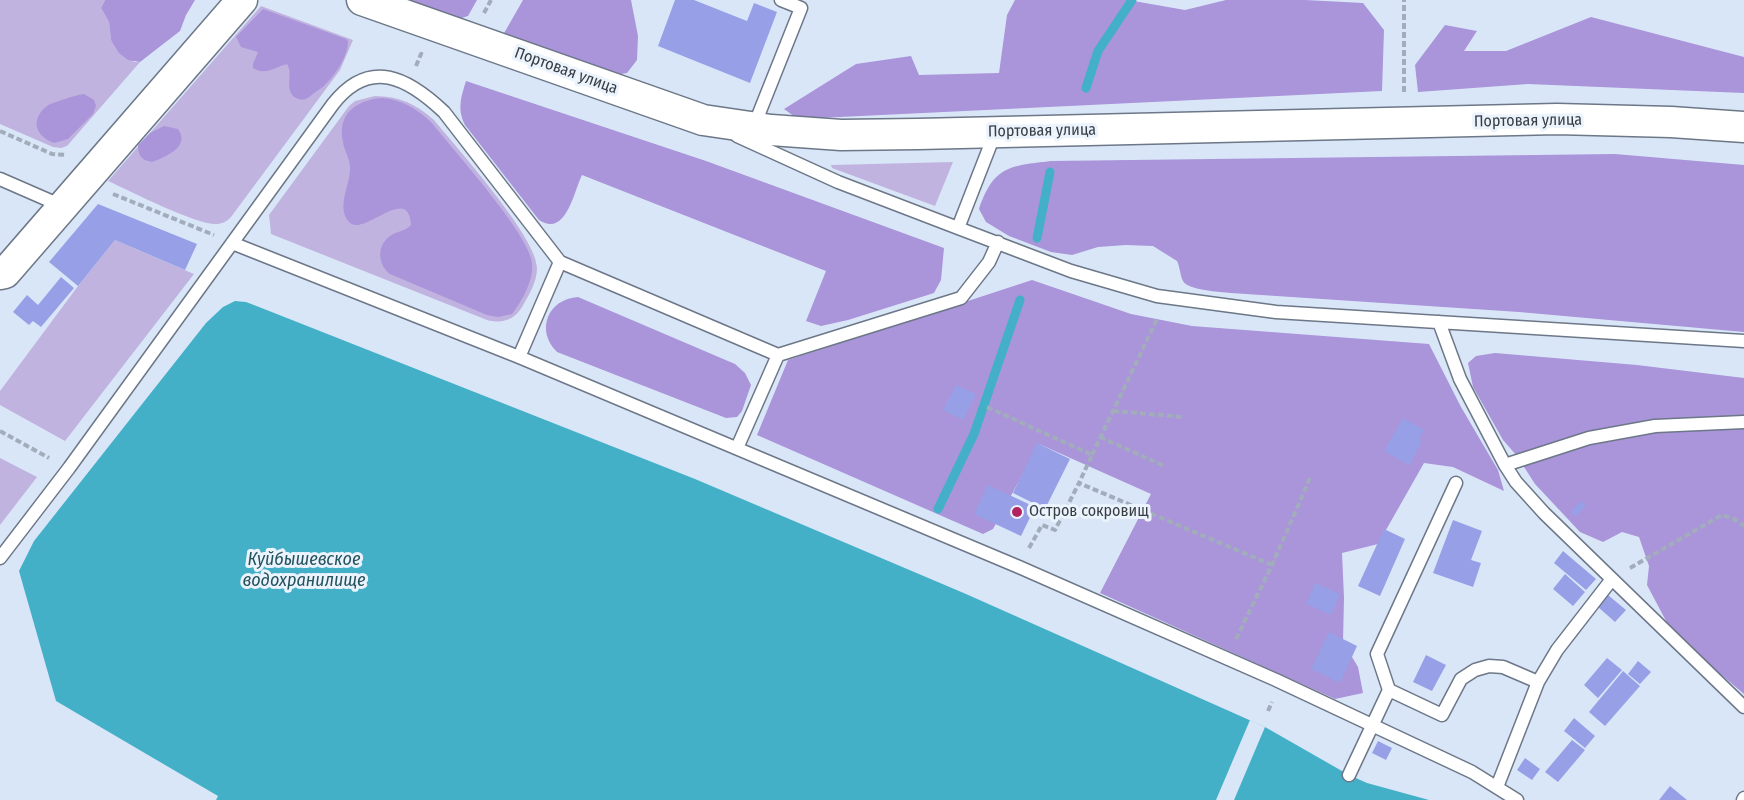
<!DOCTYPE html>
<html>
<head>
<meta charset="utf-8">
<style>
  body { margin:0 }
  canvas { display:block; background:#d9e6f8 }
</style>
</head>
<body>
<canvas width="1744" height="800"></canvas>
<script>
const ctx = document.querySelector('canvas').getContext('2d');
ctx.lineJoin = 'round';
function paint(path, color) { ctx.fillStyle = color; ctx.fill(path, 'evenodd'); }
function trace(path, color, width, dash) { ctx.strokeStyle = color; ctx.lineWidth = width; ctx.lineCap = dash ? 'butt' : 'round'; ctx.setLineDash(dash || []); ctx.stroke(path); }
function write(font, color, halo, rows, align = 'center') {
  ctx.font = font + ' "Fira Sans Condensed",sans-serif'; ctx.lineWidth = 6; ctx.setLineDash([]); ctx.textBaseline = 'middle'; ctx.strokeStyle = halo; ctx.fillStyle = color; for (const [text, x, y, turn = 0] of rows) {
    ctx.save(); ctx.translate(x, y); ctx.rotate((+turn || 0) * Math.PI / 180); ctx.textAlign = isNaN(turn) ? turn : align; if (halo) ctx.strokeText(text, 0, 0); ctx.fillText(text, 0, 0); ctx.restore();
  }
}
paint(new Path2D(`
  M0 0H105L101 8 109 22 111 40 134 62H140L67 146 61 148 53 147 0 124Z
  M261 6 353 40 340 70 231 217C227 221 224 223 218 224 198 226 130 191 108 181Z
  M375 96C399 96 416 104 434 120 456 147 537 237 537 268 537 282 529 295 522 307 514 320 502 324 487 320L271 234 269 215 349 106 355 101Z
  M953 162 935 206 832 168 831 165Z
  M115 240 194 274 65 441 0 405V391L78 286Z
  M0 458 37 477 0 525Z`), '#c0b3df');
paint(new Path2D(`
  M105 0H195L186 15 180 31 140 62 128 60 119 53 111 40 109 22 101 8Z
  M401 0H477L468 16 455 20Z
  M523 0H631L638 36 637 60 627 73 608 76 503 35Z
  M1015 0H1128L1185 10 1226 0H1305L1363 3 1384 30 1382 91 798 119 784 109 856 64 911 56 919 75 999 73 1007 15Z
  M263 9 346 39 348 41C348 57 335 75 324 86 321 89 316 91 313 94 308 98 304 102 296 98 283 90 294 74 287 64 275 67 265 76 253 68V64L258 52 241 47 236 37Z
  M1591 17 1744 57V93L1528 84 1418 92 1415 65 1445 25 1477 31 1464 51H1506Z
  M466 81 706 161 944 248 941 280 934 293 848 320 821 326 806 321 826 271 582 175C574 191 566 238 539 220L465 125C457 109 461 97 466 81Z
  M84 94 94 100 96 106 93 114 68 139 54 143C35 136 30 119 47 106 51 103 79 94 84 94Z
  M382 98C403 100 417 109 432 123 453 150 530 235 532 263 534 280 522 301 512 314L498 317 487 315 390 274C378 265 376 246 390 236 396 231 405 232 411 225 409 182 363 238 349 222 336 207 350 186 350 169 351 160 344 151 343 142 337 114 356 100 382 98Z
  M164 126 178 129C191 147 165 157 152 162 141 160 138 155 138 145L150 133Z
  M1615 154 1744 165V332L1519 312 1231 293C1220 292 1187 290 1183 281 1180 275 1180 267 1177 261L1153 246 1126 245 1098 247 1072 255 1051 252 1009 236 986 222 979 209C994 166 1009 166 1051 161Z
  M1032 280 1131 314 1192 326 1429 344 1461 407 1498 470 1504 491 1453 467 1424 463 1378 544 1342 553 1344 598 1343 642 1358 667 1363 693 1335 699 1100 593 1151 494 1039 444 993 529 983 534 757 435 788 360Z
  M578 297 735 364 745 373 751 385 742 411 737 417 726 418 557 352C535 330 548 299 578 297Z
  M1495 353 1637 365 1744 378V694L1673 634 1647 585 1649 566 1639 537 1622 532 1603 542 1580 532 1535 484 1517 456 1503 440 1473 387 1468 363 1476 356Z`), '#aa94da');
paint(new Path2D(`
  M235 301 246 302 259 307 695 479 966 594 1265 727 1349 775 1367 783 1429 800H216L218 796 56 701 19 571 34 541 206 323 223 307Z`), '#43b0c8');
paint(new Path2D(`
  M1250 720 1265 727 1234 800H1216Z`), '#d9e6f8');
trace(new Path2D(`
  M1086 88 1098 51 1132 0
  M1037 238 1050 172
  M938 509 974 434 1020 300`), '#43b0c8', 9);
paint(new Path2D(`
  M675 0H694L747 21 754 3 777 12 750 83 658 46Z
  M98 204 197 244 185 270 115 240 78 286 49 262Z
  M61 277 74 288 41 327 33 321 29 325 13 312 27 295 38 305Z
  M956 385 976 394 963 420 943 410Z
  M1403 418 1424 430 1419 440 1422 442 1409 465 1384 451Z
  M1037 443 1070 459 1045 509 1013 493Z
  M988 485 1035 507 1021 536 974 514Z
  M1581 501 1586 506 1575 517 1571 511Z
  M1453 520 1482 531 1471 560 1481 563 1473 587 1433 573Z
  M1384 529 1405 539 1380 596 1358 586Z
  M1563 551 1596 579 1586 590 1554 563Z
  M1565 574 1585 592 1573 606 1553 589Z
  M1315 583 1340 594 1331 615 1306 604Z
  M1608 595 1626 610 1615 622 1598 607Z
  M1329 632 1357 646 1340 683 1311 669Z
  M1426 655 1446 665 1432 691 1413 682Z
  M1607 658 1622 670 1598 698 1584 685Z
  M1638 661 1651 672 1640 684 1628 674Z
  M1623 671 1640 686 1605 726 1589 712Z
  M1574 718 1595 736 1585 748 1564 731Z
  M1572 740 1585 750 1558 782 1545 772Z
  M1378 741 1392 748 1386 760 1372 753Z
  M1525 758 1540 769 1532 780 1517 770Z
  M1670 786 1687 800H1659Z`), '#97a0e7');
const service = new Path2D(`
  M754 126 801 8 781 0
  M995 133 958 228 1071 271 1157 296 1276 312 1744 341
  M737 136 838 182 958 228
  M0 179 62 206
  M232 243 519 357 1019 567 1276 680 1472 772 1517 800
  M1439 322 1460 379 1505 465 1516 482 1544 513 1744 707
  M778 355 961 298 989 262 998 242
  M519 357 560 262 778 355 737 448
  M1505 465 1589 438 1655 426 1744 422
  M0 558 69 468 333 104C370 57 408 78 444 112L560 262
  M1389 690 1442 715 1461 679 1475 670 1489 666 1503 667 1538 682
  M1349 775 1389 690 1377 654 1456 483
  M1497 787 1538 682 1557 650 1612 579
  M1743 800 1744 798`);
const tertiary = new Path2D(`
  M362 0 703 120 771 130 841 135 918 134 1557 119 1671 122 1744 127
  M0 274 5 273 242 0`);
trace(service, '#6c7787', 15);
trace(tertiary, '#6c7787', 33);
trace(new Path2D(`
  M484 13 491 0
  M416 66 421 54 424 55
  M1404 92V0
  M0 131 52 154 66 155
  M113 194 214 235
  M987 407 1092 455 1079 483
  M1113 411 1183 417
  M0 431 49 458
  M1100 437 1164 466
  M1092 455 1158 317
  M1029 548 1042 525 1055 530 1079 483 1272 565
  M1630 568 1722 515 1734 519 1744 526
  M1236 639 1272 565 1310 478
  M1268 711 1272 702`), '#a2adbb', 4, [6, 3]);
trace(service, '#fff', 12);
trace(tertiary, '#fff', 30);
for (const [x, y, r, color] of [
  [1017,512,6,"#b1245f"]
]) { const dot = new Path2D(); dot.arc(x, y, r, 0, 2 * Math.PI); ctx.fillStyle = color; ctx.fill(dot); trace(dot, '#ebf3fd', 2); }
write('16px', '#383d44', '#ebf3fd', [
  ["Портовая улица",566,71,20],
  ["Портовая улица",1528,121,-1],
  ["Портовая улица",1042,131,-1]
]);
write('16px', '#383d44', '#ebf3fd', [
  ["Остров сокровищ",1029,512]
], 'left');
write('italic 18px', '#24525d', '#ebf3fd', [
  ["Куйбышевское",304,560],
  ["водохранилище",304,581]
]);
</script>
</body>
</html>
